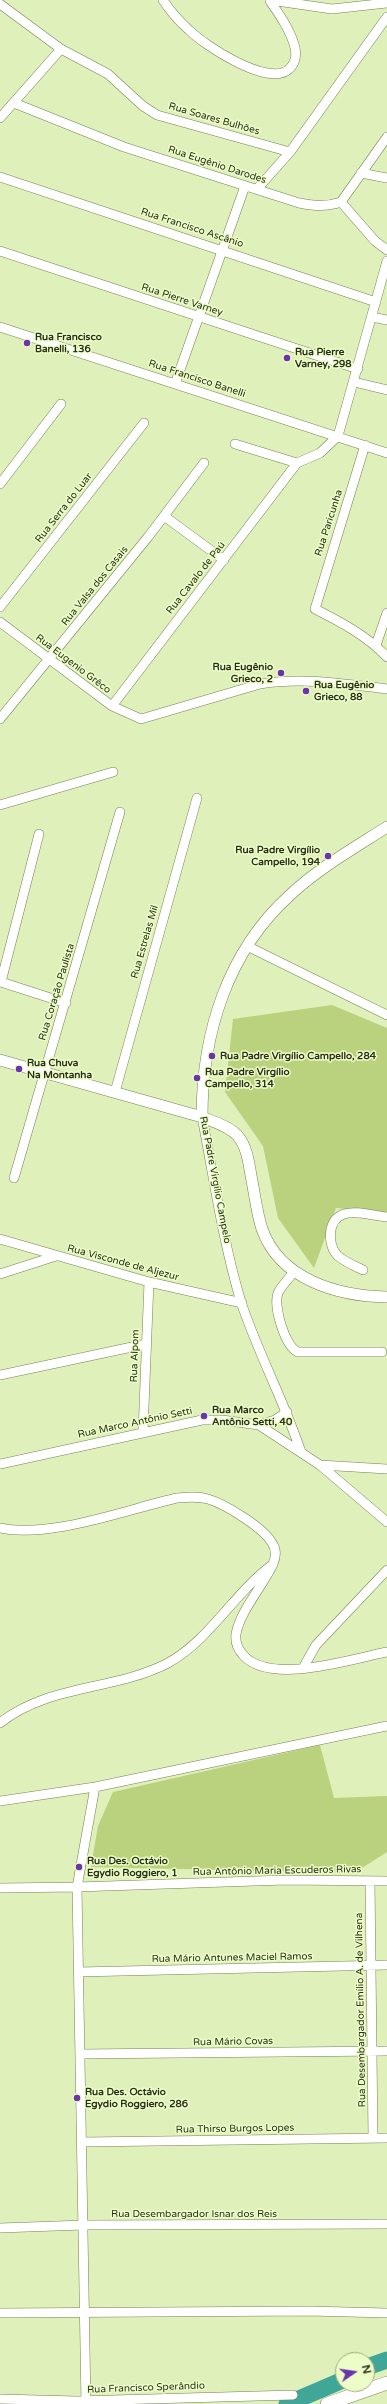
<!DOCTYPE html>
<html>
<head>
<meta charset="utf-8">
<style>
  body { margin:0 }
  #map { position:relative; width:387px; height:2404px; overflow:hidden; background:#e0f0ba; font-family:"Varela Round",sans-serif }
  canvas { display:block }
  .north { position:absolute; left:335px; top:2352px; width:40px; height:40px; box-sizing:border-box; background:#edfdc7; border:1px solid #9fab82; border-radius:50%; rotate:77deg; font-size:11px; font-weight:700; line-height:16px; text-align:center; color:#2a301b }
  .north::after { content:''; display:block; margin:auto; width:14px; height:18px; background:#6c34aa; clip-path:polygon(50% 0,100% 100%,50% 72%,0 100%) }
</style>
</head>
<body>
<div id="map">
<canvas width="387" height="2404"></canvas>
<div class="north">N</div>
</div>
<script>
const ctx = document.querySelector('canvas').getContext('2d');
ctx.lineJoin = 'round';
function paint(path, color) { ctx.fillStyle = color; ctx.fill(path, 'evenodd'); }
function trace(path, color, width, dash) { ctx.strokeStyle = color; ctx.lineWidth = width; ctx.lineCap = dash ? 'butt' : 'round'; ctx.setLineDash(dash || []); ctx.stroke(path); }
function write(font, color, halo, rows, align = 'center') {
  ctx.font = font + ' "Varela Round",sans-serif'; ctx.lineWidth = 3; ctx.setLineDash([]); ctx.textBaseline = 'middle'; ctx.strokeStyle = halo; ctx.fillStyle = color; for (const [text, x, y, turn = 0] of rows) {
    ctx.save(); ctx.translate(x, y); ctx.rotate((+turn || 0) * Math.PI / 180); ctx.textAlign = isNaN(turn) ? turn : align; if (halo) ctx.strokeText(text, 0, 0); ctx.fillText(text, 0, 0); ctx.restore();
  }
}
paint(new Path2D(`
  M332 1005 387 1028V1213L336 1208 314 1268 278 1218 263 1146 225 1092 233 1019Z
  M320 1745 334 1798 387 1796V1852L354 1873 91 1867 98 1826 113 1792Z`), '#bad17e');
trace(new Path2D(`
  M367 2367 387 2360
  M287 2404 343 2380`), '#40a697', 17);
const minor = new Path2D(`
  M163 0C170 11 179 21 189 30 204 45 269 88 289 69 296 63 297 53 294 44 289 28 279 14 270 1
  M270 0 332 9 387 3
  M0 4 61 49 108 74 143 106 157 115 290 152 387 17
  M14 103 124 147 299 203C315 206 326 207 341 202L387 137
  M0 118 61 49
  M361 173 387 178
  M0 177 376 302
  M257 189 290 152
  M341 202 375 241 387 250
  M0 251 358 369
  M372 317 387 320
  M0 327 387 453
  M354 382 387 390
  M175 384 245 186
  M235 444 297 463 320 453 338 436 387 261
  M365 445 315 609C341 622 367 636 387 657
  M0 484 61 404
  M164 516 224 560
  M0 607 144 423
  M0 622 112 706 141 719 260 684C303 677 345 684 387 689
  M376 645 387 613
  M112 706 297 463
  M0 719 148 537 204 463
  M0 805 113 772
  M39 834 1 982 66 1003
  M247 946 387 1015
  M115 1092 197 798
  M202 1117C214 1179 223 1242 241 1302 258 1353 284 1401 301 1452
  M14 1178 120 812
  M0 1239 149 1282 242 1303
  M363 1270C355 1266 345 1262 338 1256 327 1246 327 1219 344 1214 356 1210 374 1216 387 1217
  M295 1271C290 1277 282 1285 278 1293 273 1306 285 1347 298 1352H382
  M0 1274 56 1256
  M0 1375 146 1344
  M259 1425 275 1420 287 1412
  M143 1432 149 1282
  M0 1464 202 1420H222L259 1425 320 1465 387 1522
  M320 1465 387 1469
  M0 1528C50 1539 128 1509 177 1498 188 1497 198 1496 208 1499 225 1504 264 1528 272 1543 277 1550 276 1557 273 1564 263 1586 240 1611 236 1634 235 1642 238 1650 244 1656 272 1685 351 1659 387 1652
  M303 1668 316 1645 387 1570
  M0 1723C49 1684 114 1691 168 1663 210 1640 234 1593 272 1565
  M0 1801 95 1787 387 1726
  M370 1881 373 2138
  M0 1888 77 1887 285 1880 387 1881
  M78 1972 387 1965
  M80 2054 387 2051
  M83 2142 387 2138
  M0 2228 84 2225 387 2224
  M0 2313 309 2311 387 2313
  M0 2399 77 2401 293 2395
  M86 2404 77 1887 95 1787`);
const tertiary = new Path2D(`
  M0 1060 202 1117C214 1122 228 1126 237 1135 248 1147 249 1166 252 1181 255 1196 257 1214 262 1229 280 1280 338 1296 387 1297
  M202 1117C202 1034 227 952 290 895 319 868 354 848 387 827`);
const secondary = new Path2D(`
  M327 2404 387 2383`);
trace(minor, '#748251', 10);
trace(tertiary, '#748251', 12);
trace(secondary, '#748251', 14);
trace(minor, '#fff', 9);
trace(tertiary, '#fff', 11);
trace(secondary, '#fff', 13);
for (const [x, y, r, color] of [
  [27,343,4,"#6c34aa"],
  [287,358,4,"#6c34aa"],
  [281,673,4,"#6c34aa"],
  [306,691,4,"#6c34aa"],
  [328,856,4,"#6c34aa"],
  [212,1056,4,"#6c34aa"],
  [19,1069,4,"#6c34aa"],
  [197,1078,4,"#6c34aa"],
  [204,1416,4,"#6c34aa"],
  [79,1867,4,"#6c34aa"],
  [77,2098,4,"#6c34aa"]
]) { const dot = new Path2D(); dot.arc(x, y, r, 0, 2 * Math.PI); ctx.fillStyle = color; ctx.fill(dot); trace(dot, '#edfdc7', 1.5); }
write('10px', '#2a301b', '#edfdc7', [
  ["Rua Soares Bulhões",214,119,16],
  ["Rua Eugênio Darodes",217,165,18],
  ["Rua Francisco Ascânio",192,228,18],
  ["Rua Pierre Varney",182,300,18],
  ["Rua Francisco Banelli",197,379,18],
  ["Rua Serra do Luar",64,508,-52],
  ["Rua Paricunha",329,523,-72],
  ["Rua Cavalo de Paú",196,578,-52],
  ["Rua Valsa dos Casais",95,586,-51],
  ["Rua Eugenio Grêco",73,664,37],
  ["Rua Estrelas Mil",145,942,-74],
  ["Rua Coração Paulista",57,992,-73],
  ["Rua Padre Virgílio Campelo",215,1180,79],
  ["Rua Visconde de Aljezur",123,1263,15],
  ["Rua Alpom",135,1356,-88],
  ["Rua Marco Antônio Setti",135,1423,-12],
  ["Rua Antônio Maria Escuderos Rivas",277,1871,-1],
  ["Rua Mário Antunes Maciel Ramos",232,1958,-1],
  ["Rua Desembargador Emílio A. de Vilhena",361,2010,-91],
  ["Rua Mário Covas",233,2042,-1],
  ["Rua Thirso Burgos Lopes",235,2129,-1],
  ["Rua Desembargador Isnar dos Reis",194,2214],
  ["Rua Francisco Sperândio",146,2388,-2]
]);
write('bold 10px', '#2a301b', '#edfdc7', [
  ["Rua Francisco",35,337],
  ["Banelli, 136",35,349],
  ["Rua Pierre",295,352],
  ["Varney, 298",295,364],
  ["Rua Eugênio",273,667,"right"],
  ["Grieco, 2",273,679,"right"],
  ["Rua Eugênio",314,685],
  ["Grieco, 88",314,697],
  ["Rua Padre Virgílio",320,850,"right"],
  ["Campello, 194",320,862,"right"],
  ["Rua Padre Virgílio Campello, 284",220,1056],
  ["Rua Chuva",27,1063],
  ["Na Montanha",27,1075],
  ["Rua Padre Virgílio",205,1072],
  ["Campello, 314",205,1084],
  ["Rua Marco",212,1410],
  ["Antônio Setti, 40",212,1422],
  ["Rua Des. Octávio",87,1861],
  ["Egydio Roggiero, 1",87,1873],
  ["Rua Des. Octávio",85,2092],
  ["Egydio Roggiero, 286",85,2104]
], 'left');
</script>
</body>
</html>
